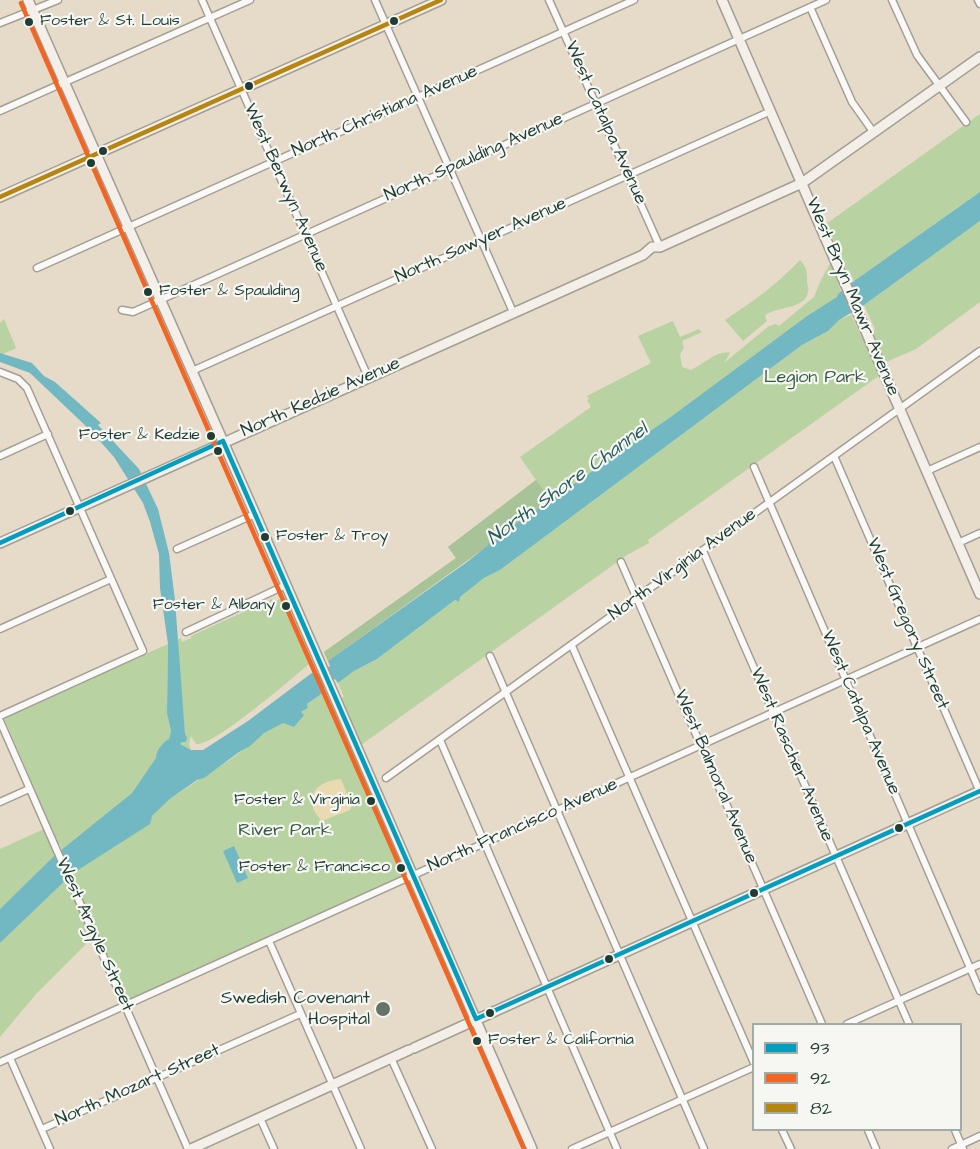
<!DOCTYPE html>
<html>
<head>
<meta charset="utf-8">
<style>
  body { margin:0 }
  #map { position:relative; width:980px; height:1149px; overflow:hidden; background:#e6dac9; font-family:"Architects Daughter",sans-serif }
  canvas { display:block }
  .legend { position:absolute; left:752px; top:1023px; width:210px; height:108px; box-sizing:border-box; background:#f6f6f2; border:2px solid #a0aca6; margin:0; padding:8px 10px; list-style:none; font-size:18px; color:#1f3d34 }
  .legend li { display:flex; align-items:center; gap:12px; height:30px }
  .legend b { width:30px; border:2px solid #a0aca6 }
</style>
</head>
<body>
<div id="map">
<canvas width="980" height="1149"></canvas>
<ul class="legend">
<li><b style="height:8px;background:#039ebf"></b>93</li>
<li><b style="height:8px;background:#f26522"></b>92</li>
<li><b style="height:8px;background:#b68610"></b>82</li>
</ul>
</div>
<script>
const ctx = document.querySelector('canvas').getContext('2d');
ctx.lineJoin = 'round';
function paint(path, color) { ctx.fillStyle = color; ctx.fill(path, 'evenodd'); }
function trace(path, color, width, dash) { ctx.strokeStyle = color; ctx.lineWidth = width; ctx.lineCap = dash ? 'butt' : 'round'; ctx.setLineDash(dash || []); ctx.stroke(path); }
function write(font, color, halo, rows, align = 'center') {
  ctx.font = font + ' "Architects Daughter",sans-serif'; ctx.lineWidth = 4.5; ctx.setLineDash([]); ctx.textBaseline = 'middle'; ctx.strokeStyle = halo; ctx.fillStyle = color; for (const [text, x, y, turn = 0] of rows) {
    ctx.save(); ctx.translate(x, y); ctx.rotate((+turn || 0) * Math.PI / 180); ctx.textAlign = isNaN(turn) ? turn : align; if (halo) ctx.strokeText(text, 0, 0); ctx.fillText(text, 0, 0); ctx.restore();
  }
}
paint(new Path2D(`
  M980 114V192L854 281 849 270 847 271 826 224Z
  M980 221V302L916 349 886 362 872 331 875 329 864 305Z
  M800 260C807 268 807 271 807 281 807 284 809 288 808 291 807 310 774 306 765 316L767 321 743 341 725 320C755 300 774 287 800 260Z
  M831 262 841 291 838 297 807 316 672 416 574 486 551 500 328 661 324 652 456 558 448 547 536 480 520 457 591 407 587 400 589 399 587 396 651 363 638 336 673 321 680 337 699 329 702 332 682 341 684 348 680 354 682 367 691 370C704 364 717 350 730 353L724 363 769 326 776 324 779 326 814 297 821 280Z
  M851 315 862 338 864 337 880 375 648 540 649 543 627 555 361 745 341 698 344 697 338 683 354 671 377 659 455 600 459 602 460 597 484 578 500 570 802 345 828 331 839 320Z
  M4 319 16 348 3 354 0 353V323Z
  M272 599 273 602 280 599 284 600 312 664 308 665C291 679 213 747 196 744L191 736 189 744 191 750 180 744 182 742 187 741 185 734 177 640 181 638 182 642 191 638V636Z
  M168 644 167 712 171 731 169 739C163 742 156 750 157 758L132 793 71 845 62 850 60 844H58L4 718Z
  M324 692 330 706 333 705 406 871V876L130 1000 127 998 76 886 77 885 72 874 131 836 171 798 231 759 264 733 308 708 307 704Z
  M44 829 54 856 0 909V849Z
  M65 880 92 938 36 994 0 1037V943Z`), '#b8d2a1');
paint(new Path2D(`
  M536 480 551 500 328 661 324 652 456 558 448 547Z`), '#a8c398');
paint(new Path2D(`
  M341 779 352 806 350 810 322 821C301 800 314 781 341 779Z`), '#eadab1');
paint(new Path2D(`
  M980 192V221L864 305 839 320 828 331 802 345 500 570 484 578 460 597 459 602 455 600 377 659 354 671 338 683 335 679 323 688 324 692 307 704 308 708 301 712 304 715 294 727 283 723 264 733 250 746 239 752 204 778 197 780 171 798 152 816 150 824 72 874 0 943V909L54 856 132 793 156 758C156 750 163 742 169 739L171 731 167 713 168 644 160 588 159 554 150 522 143 503 114 457 90 430 30 373 0 362V353L32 363 44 376 55 382 101 423 98 425 139 469 158 509 169 553 175 600 185 734 187 738 186 742H182L180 744 191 750H203L248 721 309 675 315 671 317 675 330 666 328 661 467 562 502 534 672 416 807 316 837 297 838 294 854 281Z
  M234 846 248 878 237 883 223 851Z`), '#72b8c3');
const street = new Path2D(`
  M202 0 368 377
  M375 0 513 312
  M549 0 660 247
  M892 0 917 55 966 122
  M978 0 980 4
  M810 7 852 102 874 133
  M0 23 58 0
  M0 111 250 0
  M37 268 634 0
  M122 310 133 312 160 300 826 0
  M192 371 771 111
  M0 372 18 379 27 388 143 651 0 716
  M0 456 48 434
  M834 456 980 792
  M754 467 980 991
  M927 471 980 447
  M958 543 980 533
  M177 549 255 514
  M703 551 909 1024
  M621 562 822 1024
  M0 629 111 579
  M186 632 286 585
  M572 646 754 1063
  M490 656 704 1149
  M0 721 188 1149
  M440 740 617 1149
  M386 778 980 351
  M0 802 29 789
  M269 941 361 1149
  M847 1024 980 964
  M10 1058 50 1149
  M391 1058 432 1149
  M0 1062 980 619
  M260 1118 274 1149
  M42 1129 300 1014
  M782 1130 791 1149
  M868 1130 876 1149
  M955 1130 963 1149
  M572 1149 754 1067
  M952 1149 980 1136`);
const secondary = new Path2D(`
  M28 0 255 514 532 1149
  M722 0 980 594
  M0 197 441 0
  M0 543 643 255 652 247H660L802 183 980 57
  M414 1048 980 791
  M191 1149 409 1050`);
trace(street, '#a29f94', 9);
trace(secondary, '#a29f94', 12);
trace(street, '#fbf9f7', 6);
trace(secondary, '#f4efe8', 9);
trace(new Path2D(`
  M223 441 476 1019
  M0 543 223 441
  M476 1019 980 791`), '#039ebf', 4.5);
trace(new Path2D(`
  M21 3 524 1149`), '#f26522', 4.5);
trace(new Path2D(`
  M0 197 441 0`), '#b68610', 4.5);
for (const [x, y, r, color] of [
  [394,21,5,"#1f3d34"],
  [29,22,5,"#1f3d34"],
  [249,86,5,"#1f3d34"],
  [103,151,5,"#1f3d34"],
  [91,163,5,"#1f3d34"],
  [148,292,5,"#1f3d34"],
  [211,436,5,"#1f3d34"],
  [218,451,5,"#1f3d34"],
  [70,511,5,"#1f3d34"],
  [265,537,5,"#1f3d34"],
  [286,606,5,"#1f3d34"],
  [371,801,5,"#1f3d34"],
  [899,828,5,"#1f3d34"],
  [401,868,5,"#1f3d34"],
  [754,893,5,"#1f3d34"],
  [609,959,5,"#1f3d34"],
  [383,1009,8,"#657468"],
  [490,1013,5,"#1f3d34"],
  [477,1041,5,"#1f3d34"]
]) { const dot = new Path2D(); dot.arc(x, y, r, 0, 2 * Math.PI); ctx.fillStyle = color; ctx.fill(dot); trace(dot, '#f6f6f2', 2); }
write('16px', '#1f3d34', '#f6f6f2', [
  ["Foster & St. Louis",40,22],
  ["Foster & Spaulding",159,292],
  ["Foster & Kedzie",200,436,"right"],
  ["Foster & Troy",276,537],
  ["Foster & Albany",275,606,"right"],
  ["Foster & Virginia",360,801,"right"],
  ["Foster & Francisco",390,868,"right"],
  ["Foster & California",488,1041]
], 'left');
write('18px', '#1f3d34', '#f6f6f2', [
  ["North Christiana Avenue",385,112,-24],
  ["West Catalpa Avenue",605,123,66],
  ["North Spaulding Avenue",474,158,-24],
  ["West Berwyn Avenue",285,188,66],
  ["North Sawyer Avenue",481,241,-24],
  ["West Bryn Mawr Avenue",852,297,67],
  ["North Kedzie Avenue",321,398,-24],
  ["North Virginia Avenue",683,565,-36],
  ["West Gregory Street",907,624,67],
  ["West Catalpa Avenue",860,713,67],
  ["West Rascher Avenue",791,755,67],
  ["West Balmoral Avenue",715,777,67],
  ["North Francisco Avenue",523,826,-24],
  ["West Argyle Street",94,935,66],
  ["North Mozart Street",138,1086,-24]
]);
write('18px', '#365a43', '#f6f6f2', [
  ["Legion Park",815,378],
  ["River Park",285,831]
]);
write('18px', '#1f3d34', '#f6f6f2', [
  ["Swedish Covenant",370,999],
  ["Hospital",370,1020]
], 'right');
write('italic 20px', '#295e5e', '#f6f6f2', [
  ["North Shore Channel",568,485,-36]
]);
</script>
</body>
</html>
